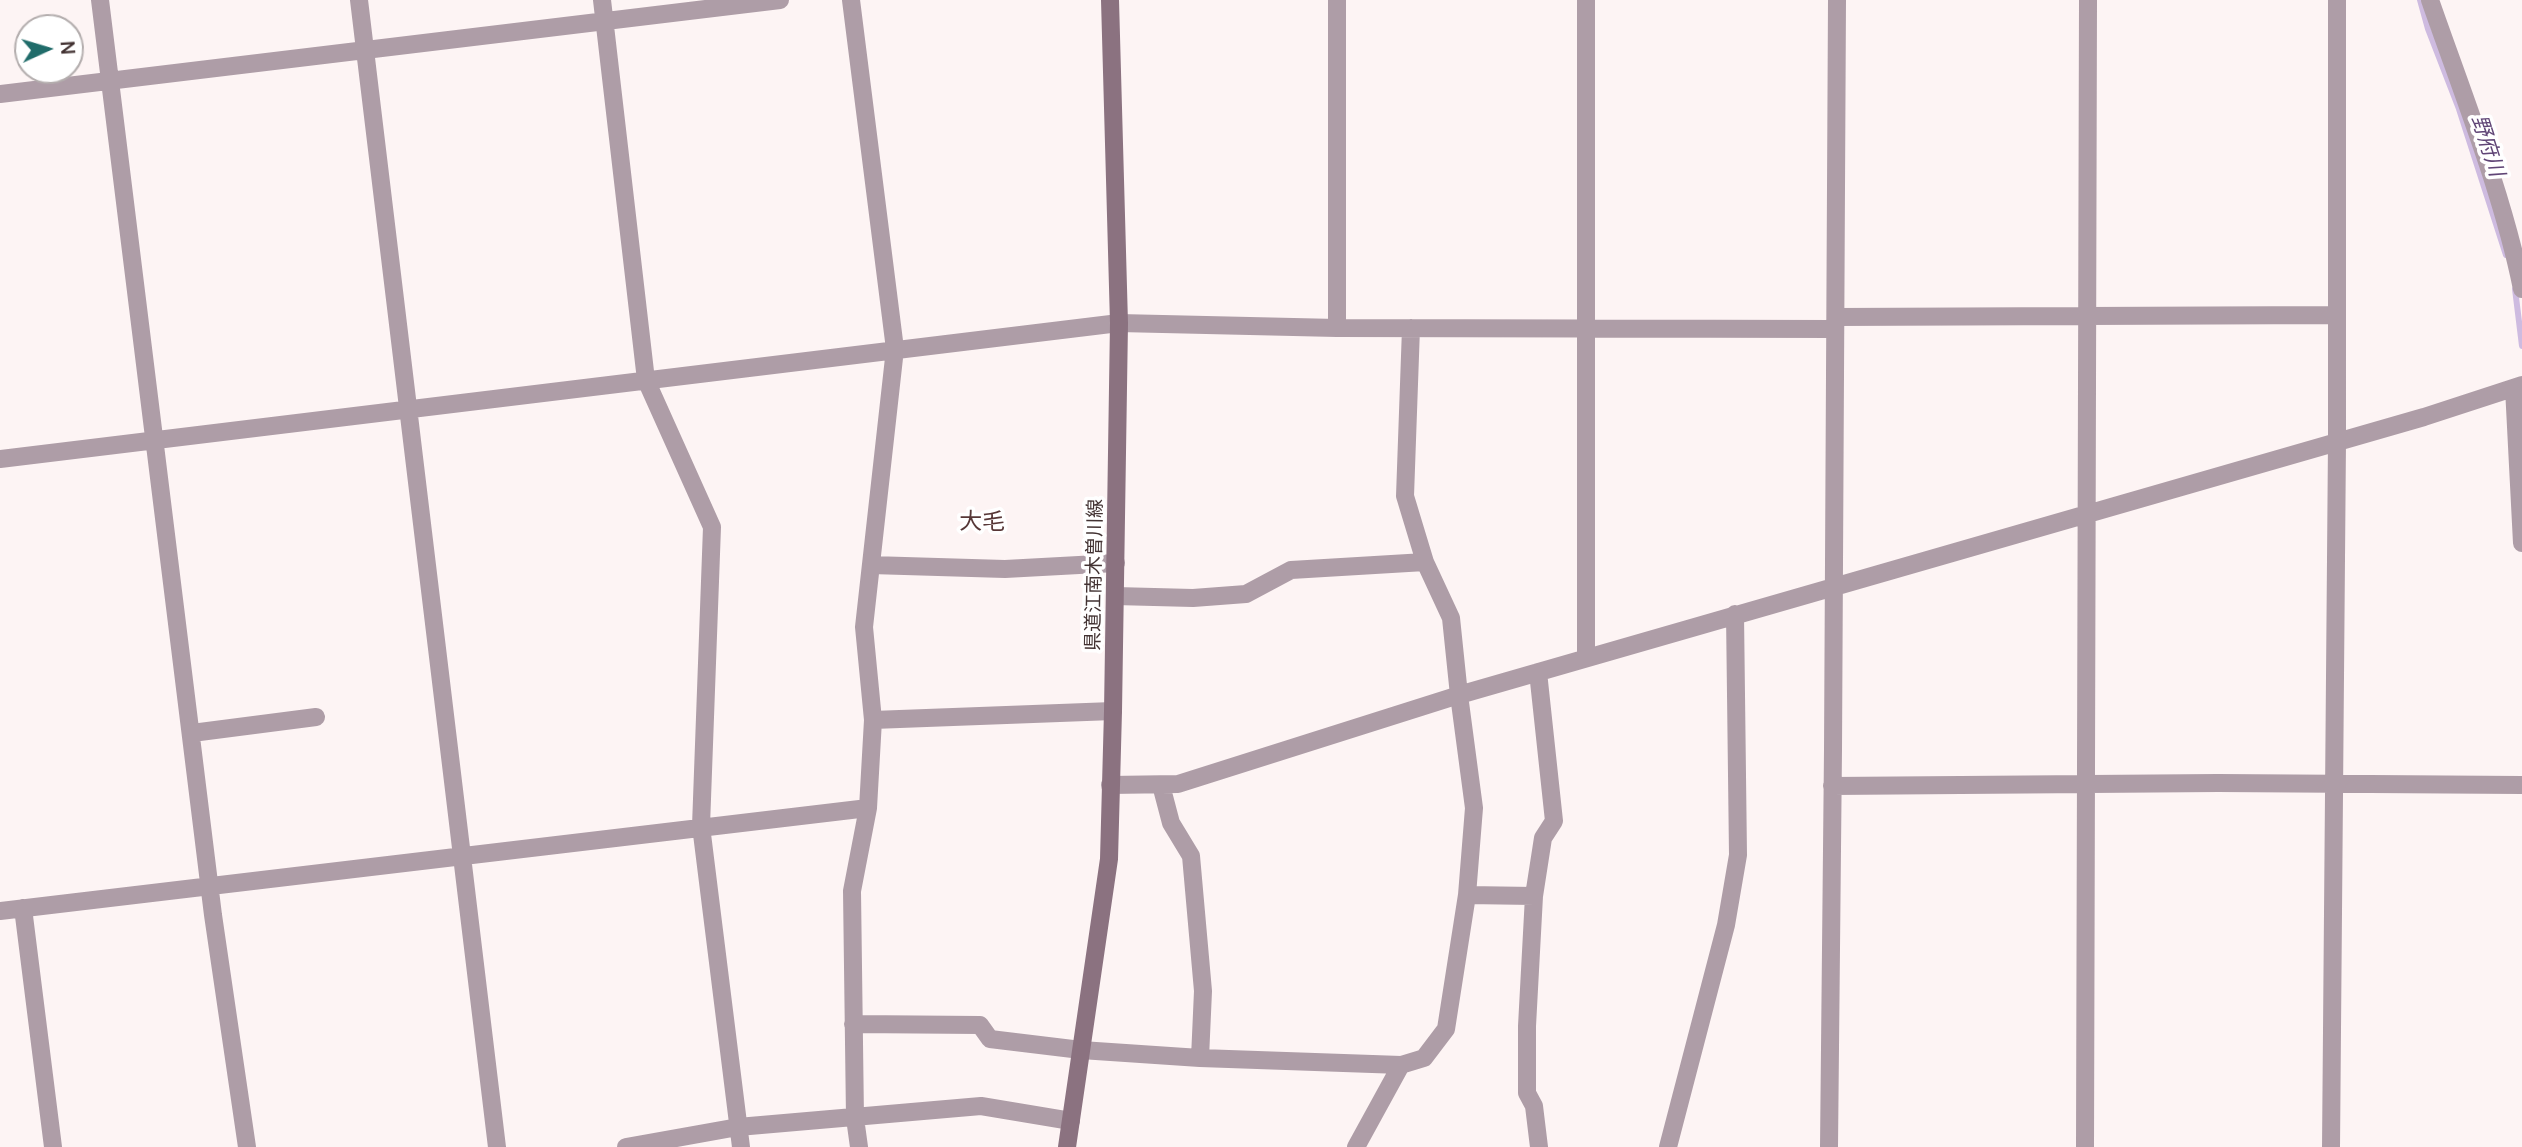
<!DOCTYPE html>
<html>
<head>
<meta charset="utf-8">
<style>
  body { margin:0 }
  #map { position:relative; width:2522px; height:1147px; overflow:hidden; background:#fdf4f4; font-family:Manrope,sans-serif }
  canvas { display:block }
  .north { position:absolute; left:14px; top:14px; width:70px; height:70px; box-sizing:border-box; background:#fff; border:2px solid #b3adad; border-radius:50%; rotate:86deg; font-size:19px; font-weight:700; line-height:28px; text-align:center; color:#423232 }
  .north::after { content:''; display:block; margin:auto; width:24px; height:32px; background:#206c6a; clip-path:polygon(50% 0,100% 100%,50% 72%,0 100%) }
</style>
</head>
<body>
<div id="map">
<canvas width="2522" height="1147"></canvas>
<div class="north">N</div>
</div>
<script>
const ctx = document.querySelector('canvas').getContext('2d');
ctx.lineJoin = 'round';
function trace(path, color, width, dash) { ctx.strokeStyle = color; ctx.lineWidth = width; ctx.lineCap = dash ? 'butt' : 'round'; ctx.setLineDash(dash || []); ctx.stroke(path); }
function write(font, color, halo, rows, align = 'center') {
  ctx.font = font + ' Manrope,"Noto Sans JP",sans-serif'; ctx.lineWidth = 7; ctx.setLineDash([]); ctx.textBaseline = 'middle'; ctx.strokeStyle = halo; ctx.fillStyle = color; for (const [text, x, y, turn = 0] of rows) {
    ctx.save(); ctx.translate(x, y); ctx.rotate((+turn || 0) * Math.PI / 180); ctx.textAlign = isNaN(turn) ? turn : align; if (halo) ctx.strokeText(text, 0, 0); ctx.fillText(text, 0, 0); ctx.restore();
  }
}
trace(new Path2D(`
  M2420 0 2428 29 2459 109 2506 255
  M2515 289 2522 346`), '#cebbe0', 6);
trace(new Path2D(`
  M100 0 213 915 247 1147
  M359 0 497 1147
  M602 0 646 380 712 527 701 826 741 1147
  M851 0 895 349 864 627 873 720 868 808 852 891 855 1118 859 1147
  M2430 0C2462 92 2503 194 2522 289
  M0 94 780 0
  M1836 317 2336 315
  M1337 328V0
  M2514 388 2522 543
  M0 459 1119 323 1337 328 1835 329
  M871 565 1005 569 1116 563
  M1115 596 1193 598 1246 594 1291 570 1425 562
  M1586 658V0
  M1538 672 1554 821 1543 838 1534 896 1527 1026V1093L1534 1106 1539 1147
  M873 720 1113 711
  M192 733 316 717
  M1110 785 1178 784 1459 695 2424 417 2522 385
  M1161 785 1171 823 1191 856 1203 991 1200 1058
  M1832 786 2218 783 2522 785
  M1467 895 1534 896
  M23 908 53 1147
  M0 911 868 808
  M853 1024 980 1025 990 1039 1081 1050 1200 1058 1401 1065
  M626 1147 738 1127 981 1106 1071 1121
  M1356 1147 1401 1065 1424 1058 1446 1029 1467 895 1474 808 1459 695 1451 618 1425 562 1405 496 1411 328
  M1668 1147 1726 925 1738 855 1735 614
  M1829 1147 1833 750 1837 0
  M2085 1147 2088 0
  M2331 1147 2337 441V0`), '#ae9da7', 18);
trace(new Path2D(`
  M1067 1147 1109 859 1113 711 1119 323 1110 0`), '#8b7280', 18);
write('19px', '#423232', '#fff', [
  ["県道江南木曽川線",1095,575,-89]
]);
write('italic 21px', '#604576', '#fff', [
  ["野府川",2487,146,72]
]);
write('23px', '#573737', '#fff', [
  ["大毛",982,523]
]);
</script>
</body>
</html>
